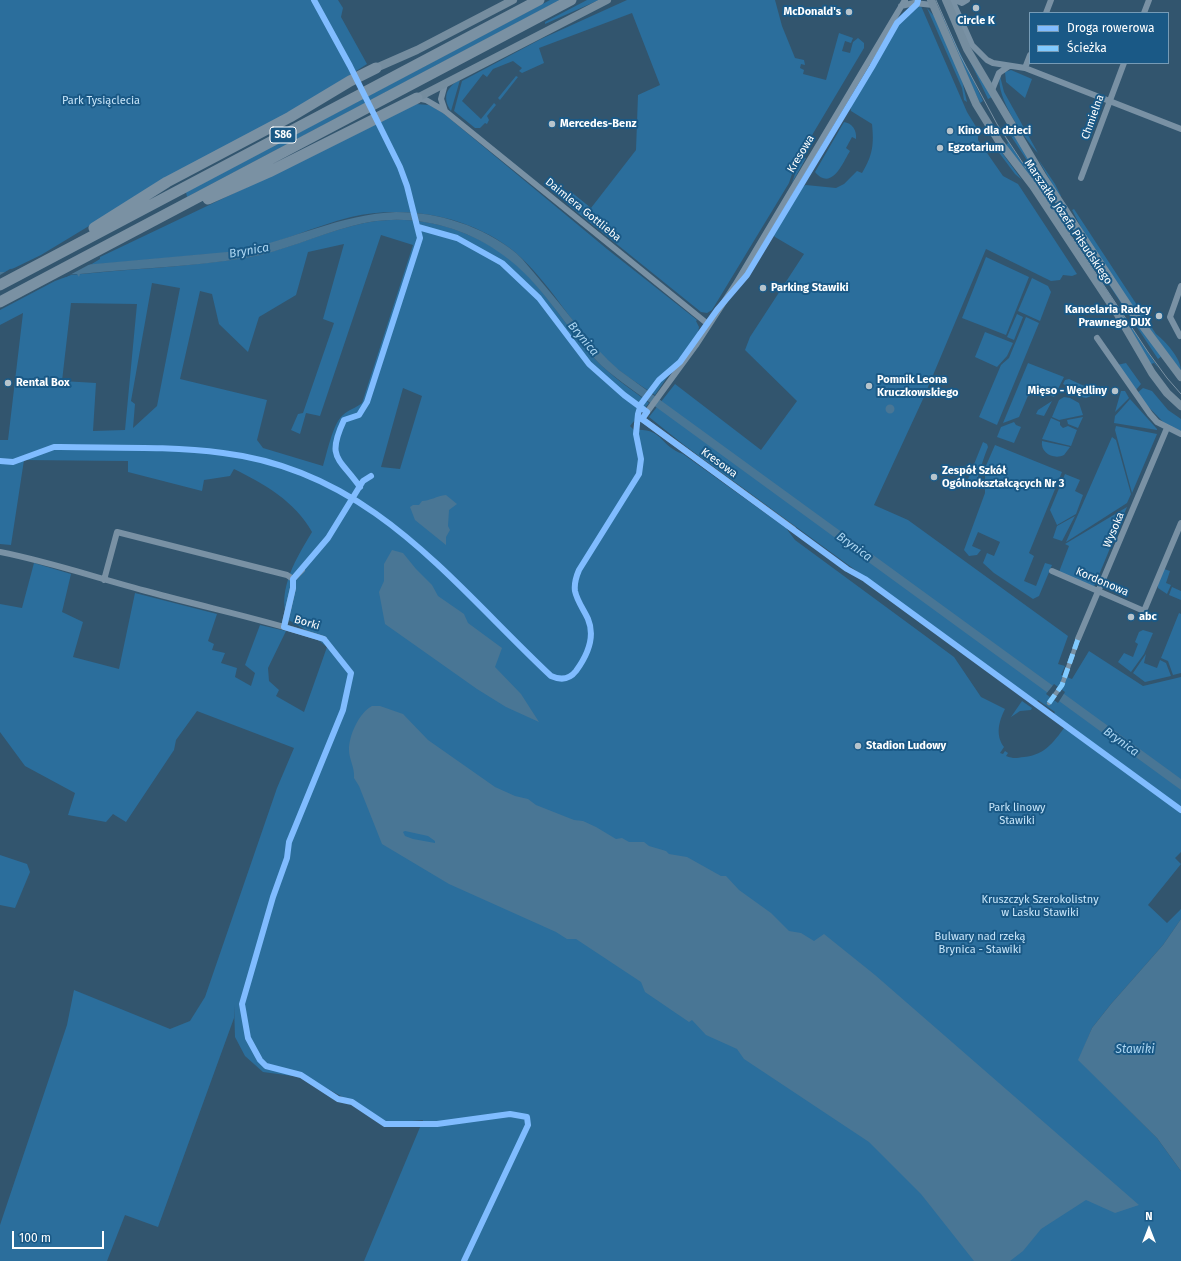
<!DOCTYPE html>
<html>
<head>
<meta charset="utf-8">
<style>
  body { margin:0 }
  #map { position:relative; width:1181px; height:1261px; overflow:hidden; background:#32556e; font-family:"Fira Sans",sans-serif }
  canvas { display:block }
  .legend { position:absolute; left:1029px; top:12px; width:140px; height:52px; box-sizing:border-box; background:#1a5986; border:1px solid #769bb6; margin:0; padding:5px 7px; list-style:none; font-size:12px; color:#fff }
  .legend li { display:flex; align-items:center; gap:8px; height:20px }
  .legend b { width:20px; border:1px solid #769bb6 }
  .north { position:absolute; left:1129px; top:1209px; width:40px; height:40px; -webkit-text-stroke:3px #1a5986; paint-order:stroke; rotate:0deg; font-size:11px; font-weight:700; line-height:16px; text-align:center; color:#fff }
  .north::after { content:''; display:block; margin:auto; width:14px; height:18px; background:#fff; clip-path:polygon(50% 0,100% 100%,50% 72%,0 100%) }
  .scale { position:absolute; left:12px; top:1231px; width:92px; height:18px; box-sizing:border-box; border:2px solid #fff; border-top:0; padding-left:5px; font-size:12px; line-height:14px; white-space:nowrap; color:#fff; -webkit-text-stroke:3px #1a5986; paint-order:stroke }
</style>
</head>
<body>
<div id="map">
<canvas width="1181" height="1261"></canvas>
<ul class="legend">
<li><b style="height:5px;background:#80bcff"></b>Droga rowerowa</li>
<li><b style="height:5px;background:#80caff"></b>Ścieżka</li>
</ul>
<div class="north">N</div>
<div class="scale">100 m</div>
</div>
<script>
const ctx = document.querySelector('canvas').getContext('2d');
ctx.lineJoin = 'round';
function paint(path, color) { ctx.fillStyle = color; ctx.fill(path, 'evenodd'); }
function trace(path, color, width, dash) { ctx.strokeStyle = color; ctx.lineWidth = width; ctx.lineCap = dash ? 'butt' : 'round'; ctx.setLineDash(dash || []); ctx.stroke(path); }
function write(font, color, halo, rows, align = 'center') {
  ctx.font = font + ' "Fira Sans",sans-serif'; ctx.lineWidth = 4; ctx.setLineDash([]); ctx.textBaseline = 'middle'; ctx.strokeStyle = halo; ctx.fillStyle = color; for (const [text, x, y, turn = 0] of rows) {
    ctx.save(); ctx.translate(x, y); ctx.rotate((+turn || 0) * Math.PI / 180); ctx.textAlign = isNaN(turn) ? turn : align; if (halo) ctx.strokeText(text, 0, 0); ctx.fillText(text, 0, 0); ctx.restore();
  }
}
paint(new Path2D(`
  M0 0H338L343 8 341 17 367 64 300 107 170 177 41 255 6 272H0Z
  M550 0H560L187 197 186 192Z
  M587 0H599L545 24V22Z
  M627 0H775L782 26 795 58 804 60 805 65 801 64 800 68 804 70 803 74 826 80 839 33 853 38 851 43 845 41 842 51 850 53 853 42 858 38 864 43V48L796 162 789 183 712 310 707 313 701 312 583 217 567 204 566 199 570 191 591 208 636 150 638 95 660 85 632 13 539 48 544 63 522 73 519 71 522 68 513 61 493 69 487 77 483 74 462 101 481 119 494 103 496 105 487 116 489 120 487 124 485 123 480 128H475L454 111 462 81 541 39Z
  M935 0 983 101 980 103 974 90Z
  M941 0 968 57 992 97 988 99Z
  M912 6H921L967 112 978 130V140L1003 176 1018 184 1077 274 1072 276 1063 275 1060 280 1051 281 986 249 923 399 874 505 908 520 1068 636 1058 664 1065 666 1061 675 1072 679 1089 651 1143 686 1181 677V852L1175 858 1181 864 1148 905 1167 923 1181 909V919L1163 945 1111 1004 1092 1028 1079 1060 1157 1138 1181 1171V1261H364L423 1120 390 1123 372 1117 350 1101 308 1078 263 1072 245 1056 235 1037 234 1005V1018L158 1227 125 1215 107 1261H0V1225L67 1025 74 990 170 1029 190 1021 205 997 277 788 294 748 197 711 176 740 174 750 126 822 113 814 106 822 68 815 75 793 25 766 0 732V604L22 608 34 563 71 574 62 612 83 622 73 657 119 669 135 593 217 614 208 641 214 644 212 650 225 653 221 663 237 668 235 677 251 686 255 673 245 665 260 625 286 631 268 668 269 681 279 690 276 696 304 712 327 647 304 629 287 619C277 589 297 557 312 532 295 501 264 484 234 469L230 476 204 480 202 491 128 472V461L24 460 11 545 0 544V440H8L23 313 0 325V310L55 281 71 275C129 269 188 267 245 258 281 252 316 235 352 226 404 211 459 224 502 253 540 280 564 325 595 359 611 376 631 389 649 403L630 426 634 430C664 428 659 446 683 454L786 528 795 540 954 657 981 697 1005 709C999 721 995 735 1004 747L1000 753 1003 754 1005 751 1008 753 1006 756C1014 759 1016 758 1024 757 1046 755 1055 740 1067 724L1053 715 1055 712 1038 700 1036 702 684 445 649 417 675 384 761 450 797 401 745 350 750 337 804 254 775 237 770 230 796 189 806 185 836 188 844 184 857 171 862 173C873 155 874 144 872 124L851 111 849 100 902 14ZM381 235 413 245 362 403C356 408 348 410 343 415 333 423 327 453 323 466L263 448 257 440 267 400 180 379 200 291 212 294 219 324 248 352 259 317 296 295 308 252 344 244 323 319 334 323 303 413 298 414 291 430 300 434 306 413 320 416ZM152 283 180 288 157 406 133 428 135 404 131 401ZM71 303 137 304 125 430 93 431 96 383 62 381ZM403 388 422 396 400 469 381 467Z
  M927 8 934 16 961 76 967 102 964 100 962 88Z
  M1011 70 1032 79 1025 98 1006 82 1005 72Z
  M516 76 518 77 500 100 498 98Z
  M1000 76 1004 92 1038 153C1024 138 995 96 1000 76Z
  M460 80 451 111C442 98 446 87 460 80Z
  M416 104 429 105 443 113 607 249 697 320 696 321 699 327 698 332 655 395C637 383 619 372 603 356 572 325 550 283 516 253 472 216 406 204 351 217 314 226 279 244 240 251 224 254 206 254 189 256 156 259 123 262 90 265L100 259V257L310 157Z
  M844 122C852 123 857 130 856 139L852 137 846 148 850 151C843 162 832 192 815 172Z
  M1007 130 1012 137 1015 135 1162 356 1158 359Z
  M1004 135 1159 369 1154 363 1151 364 1156 372 1006 145 1008 143Z
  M991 142 1000 150 1022 180 1015 174Z
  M800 158H806L792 183Z
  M1038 159 1055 184 1061 196H1059Z
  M1074 209 1156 334C1166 342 1181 358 1181 371 1143 319 1101 268 1072 210Z
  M986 257 1029 277 1006 335 962 318Z
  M1032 278 1048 286 1051 292 1040 321 1018 311Z
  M1017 314 1023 317 1014 340 1007 337Z
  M1026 317 1039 323 997 425 979 417 1001 365 1009 358Z
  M985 332 1013 343 1007 356 997 367 975 357Z
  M1028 363 1064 377 1054 397 1041 391 1039 394 1030 391 1019 417 1003 423Z
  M1126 363 1141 384 1135 391 1117 365Z
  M1069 379 1093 390 1091 396 1086 398 1078 396 1080 392 1063 384 1065 380Z
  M1143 388 1152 391 1168 410 1181 419V431L1165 424 1136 394Z
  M1121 391H1125L1129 398 1115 412Z
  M1064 397 1070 398 1079 403 1083 415 1059 420 1052 417 1059 400Z
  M1130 399 1157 429V430L1114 423 1115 416Z
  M1052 401 1044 416 1036 414 1038 410Z
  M1083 417 1078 428 1068 424 1067 420Z
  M1051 418 1060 422V425L1063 428 1068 426 1077 430 1071 446 1042 439Z
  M1014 422 1016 425 1021 427 1014 443 997 437 1001 427Z
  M1116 426 1157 434 1132 493 1115 430Z
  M1112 437 1116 440 1131 494 1127 503 1066 542Z
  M1042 441 1070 447 1064 455C1054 460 1040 453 1042 441Z
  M983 442 987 444 988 447C982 461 980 473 974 487L966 484Z
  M995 445 1062 472 1029 553 1034 556 1024 581 1036 586 1045 563 1052 565 1039 596 1033 599 994 573 983 563 987 553 994 556 1000 542 978 532 972 546 981 550 977 555 969 556 964 550 985 493V468Z
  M1065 474 1080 480 1075 491 1083 495 1076 514 1057 525 1050 510Z
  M1127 507 1094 587 1059 572 1069 546 1065 544Z
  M1075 516 1062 541 1053 538 1057 526Z
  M1164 569 1170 571 1166 583 1171 585 1167 594 1158 588V582Z
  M1172 587 1181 591V600L1169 595Z
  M1179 613 1181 614V673L1173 675 1168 661 1161 658Z
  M1143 630 1153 633 1144 654 1131 672 1118 662 1124 653 1133 657 1138 644 1135 642 1139 632Z
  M1146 654 1144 663 1157 668 1160 660 1166 663 1171 676 1145 682 1133 673Z
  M1022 701 1032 708 1031 710 1020 711 1011 717Z
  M0 855 27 864 30 872 15 908 0 905Z`), '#2b6e9c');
paint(new Path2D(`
  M396 212C438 212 483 226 516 253 525 261 532 271 540 280 566 310 589 344 619 370L1181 779V790L623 383C613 375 603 368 595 359 564 325 541 282 503 255 461 224 404 211 352 226 317 235 282 252 246 258 191 267 135 268 80 274L79 277 77 274 0 279V272H6L238 251C292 240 341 214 396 212Z
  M885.5 409a4.5 4.5 0 1 1 9 0a4.5 4.5 0 1 1-9 0Z
  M446 495 457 504 449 510 448 526 450 530 446 537V545L415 520 410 507 413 505H419L422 501C429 501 437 496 446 495Z
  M392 550 403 553 416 569 432 585 438 596 464 614 468 623 502 648 495 667 521 694 539 722 506 707 477 689 385 624 379 592 384 581V564Z
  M372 706H380L403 714 428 740 495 787 515 796 528 799 536 805 574 820 583 821 596 827 616 839 622 838 629 842H644L649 846 666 851 669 854 687 857 721 876H726L739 890 771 913 789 931 801 933 814 941 824 934 875 975 1139 1205 1115 1213 1086 1200 1041 1229 1023 1251 1010 1261H974L921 1194 869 1142 744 1059 737 1049 706 1035 692 1020 689 1022 645 992 641 982 576 939H567L556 932 449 884 382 844 359 786 354 778C355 768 349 759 349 750 349 735 359 713 372 706ZM405 831 428 836 435 841V843L413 839 405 836 403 832Z
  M1181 919V1171L1157 1138 1078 1060 1092 1028 1111 1004 1163 945Z`), '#497695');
paint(new Path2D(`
  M94 262 66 277 0 281V275L10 269Z
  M1054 684 1065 692 1058 703 1046 694Z`), '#32556e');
trace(new Path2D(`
  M1049 703 1062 685 1078 639`), '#7991a4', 4.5);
trace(new Path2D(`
  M952 0 972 45 987 60 993 63 1025 68 1181 129
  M955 0 962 3 967 0
  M901 6 914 3 933 5
  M1046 13 1051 0
  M1144 13 1149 0
  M1025 68 1030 55
  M992 90 999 73 1009 66
  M417 98 426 100 445 111 709 325
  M445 111 441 99 445 84
  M1081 178 1124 63
  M1180 336 1170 317 1181 286
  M1097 338 1150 414 1157 422 1181 434
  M793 529 642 419 696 345 735 285 905 0
  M0 552C51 562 100 579 150 592 208 608 267 620 324 639
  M1052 571 1144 611 1181 523
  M104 580 117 532 287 575 293 579
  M284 627 293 588V579L302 570
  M1078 639 1167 428`), '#7991a4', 6);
trace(new Path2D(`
  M931 0 976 104 1000 143 1033 186 1117 313 1152 373 1167 393 1181 406
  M946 0 967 49 1043 177 1131 310 1181 377
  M376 68 417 50 513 0
  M417 98 607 0`), '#758d9f', 8);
trace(new Path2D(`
  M208 199 269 172 417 98
  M94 228 167 182 290 117 350 81 376 68
  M0 285 539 0
  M0 302 571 0`), '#7a91a3', 11);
trace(new Path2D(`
  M936 0 960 55 997 124 1148 352 1167 378 1181 394`), '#7a91a3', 1);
trace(new Path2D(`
  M1049 703 1062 685 1078 639`), '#80caff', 5, [10, 5]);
trace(new Path2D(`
  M314 0 350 66 400 167 407 186 420 238 367 402 359 415 344 420C326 459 339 457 360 487
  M418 227 457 238 502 263 539 298 589 364 624 395 647 412 642 419 847 569 865 579 1181 810
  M0 461 13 462 54 447H60C114 448 170 446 223 453 371 471 450 581 551 676 560 680 569 680 576 671 587 656 596 638 588 619 584 610 577 601 575 591 574 584 576 577 579 570L639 474 641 459 636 434 638 414 641 404 659 380 680 362 717 310 747 275 872 67 897 23 917 4 918 0
  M371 476 363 481 328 538 293 579V588L284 627 324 639 351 673 343 710 289 842 287 858 273 897 242 1004 248 1038 260 1060 266 1066 301 1075 338 1099 352 1102 385 1124H437L510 1114 527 1117 528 1125 464 1261`), '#80bcff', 6);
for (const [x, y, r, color] of [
  [976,8,4,"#b7c4cc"],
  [849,12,4,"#b7c4cc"],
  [552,124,4,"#b7c4cc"],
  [950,131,4,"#b7c4cc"],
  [940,148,4,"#b7c4cc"],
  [763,288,4,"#b7c4cc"],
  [1159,316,4,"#b7c4cc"],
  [8,383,4,"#b7c4cc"],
  [869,386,4,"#b7c4cc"],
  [1115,391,4,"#b7c4cc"],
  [934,477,4,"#b7c4cc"],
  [1131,617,4,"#b7c4cc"],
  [858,746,4,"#b7c4cc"]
]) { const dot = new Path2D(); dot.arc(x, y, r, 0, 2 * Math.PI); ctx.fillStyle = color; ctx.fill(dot); trace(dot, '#1a5986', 1.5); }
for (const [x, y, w] of [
  [283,135,26]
]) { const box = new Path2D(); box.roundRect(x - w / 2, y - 8, w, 16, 3); ctx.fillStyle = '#1a5986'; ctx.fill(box); trace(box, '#fff', 1); }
write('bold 10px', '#fff', null, [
  ["S86",283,135]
]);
write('bold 11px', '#fff', '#1a5986', [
  ["McDonald's",841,12,"right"],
  ["Circle K",976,21,"center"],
  ["Mercedes-Benz",560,124],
  ["Kino dla dzieci",958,131],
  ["Egzotarium",948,148],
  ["Parking Stawiki",771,288],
  ["Kancelaria Radcy",1151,310,"right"],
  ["Prawnego DUX",1151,323,"right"],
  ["Pomnik Leona",877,380],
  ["Kruczkowskiego",877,393],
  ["Rental Box",16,383],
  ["Mięso - Wędliny",1107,391,"right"],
  ["Zespół Szkół",942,471],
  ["Ogólnokształcących Nr 3",942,484],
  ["abc",1139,617],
  ["Stadion Ludowy",866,746]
], 'left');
write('11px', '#c7e5f9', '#1a5986', [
  ["Park Tysiąclecia",101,101],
  ["Park linowy",1017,808],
  ["Stawiki",1017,821],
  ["Kruszczyk Szerokolistny",1040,900],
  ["w Lasku Stawiki",1040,913],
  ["Bulwary nad rzeką",980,937],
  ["Brynica - Stawiki",980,950]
]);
write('11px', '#fff', '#1a5986', [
  ["Chmielna",1093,117,-70],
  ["Kresowa",801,154,-59],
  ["Daimlera Gottlieba",583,210,39],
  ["Marszałka Józefa Piłsudskiego",1068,222,56],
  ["Kresowa",719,463,36],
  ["Wysoka",1114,530,-67],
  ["Kordonowa",1102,582,23],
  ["Borki",307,623,17]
]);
write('italic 12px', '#add7f3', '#1a5986', [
  ["Brynica",249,251,-10],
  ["Brynica",583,339,50],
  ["Brynica",854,547,36],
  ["Brynica",1121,742,36],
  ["Stawiki",1135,1050]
]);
</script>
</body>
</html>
